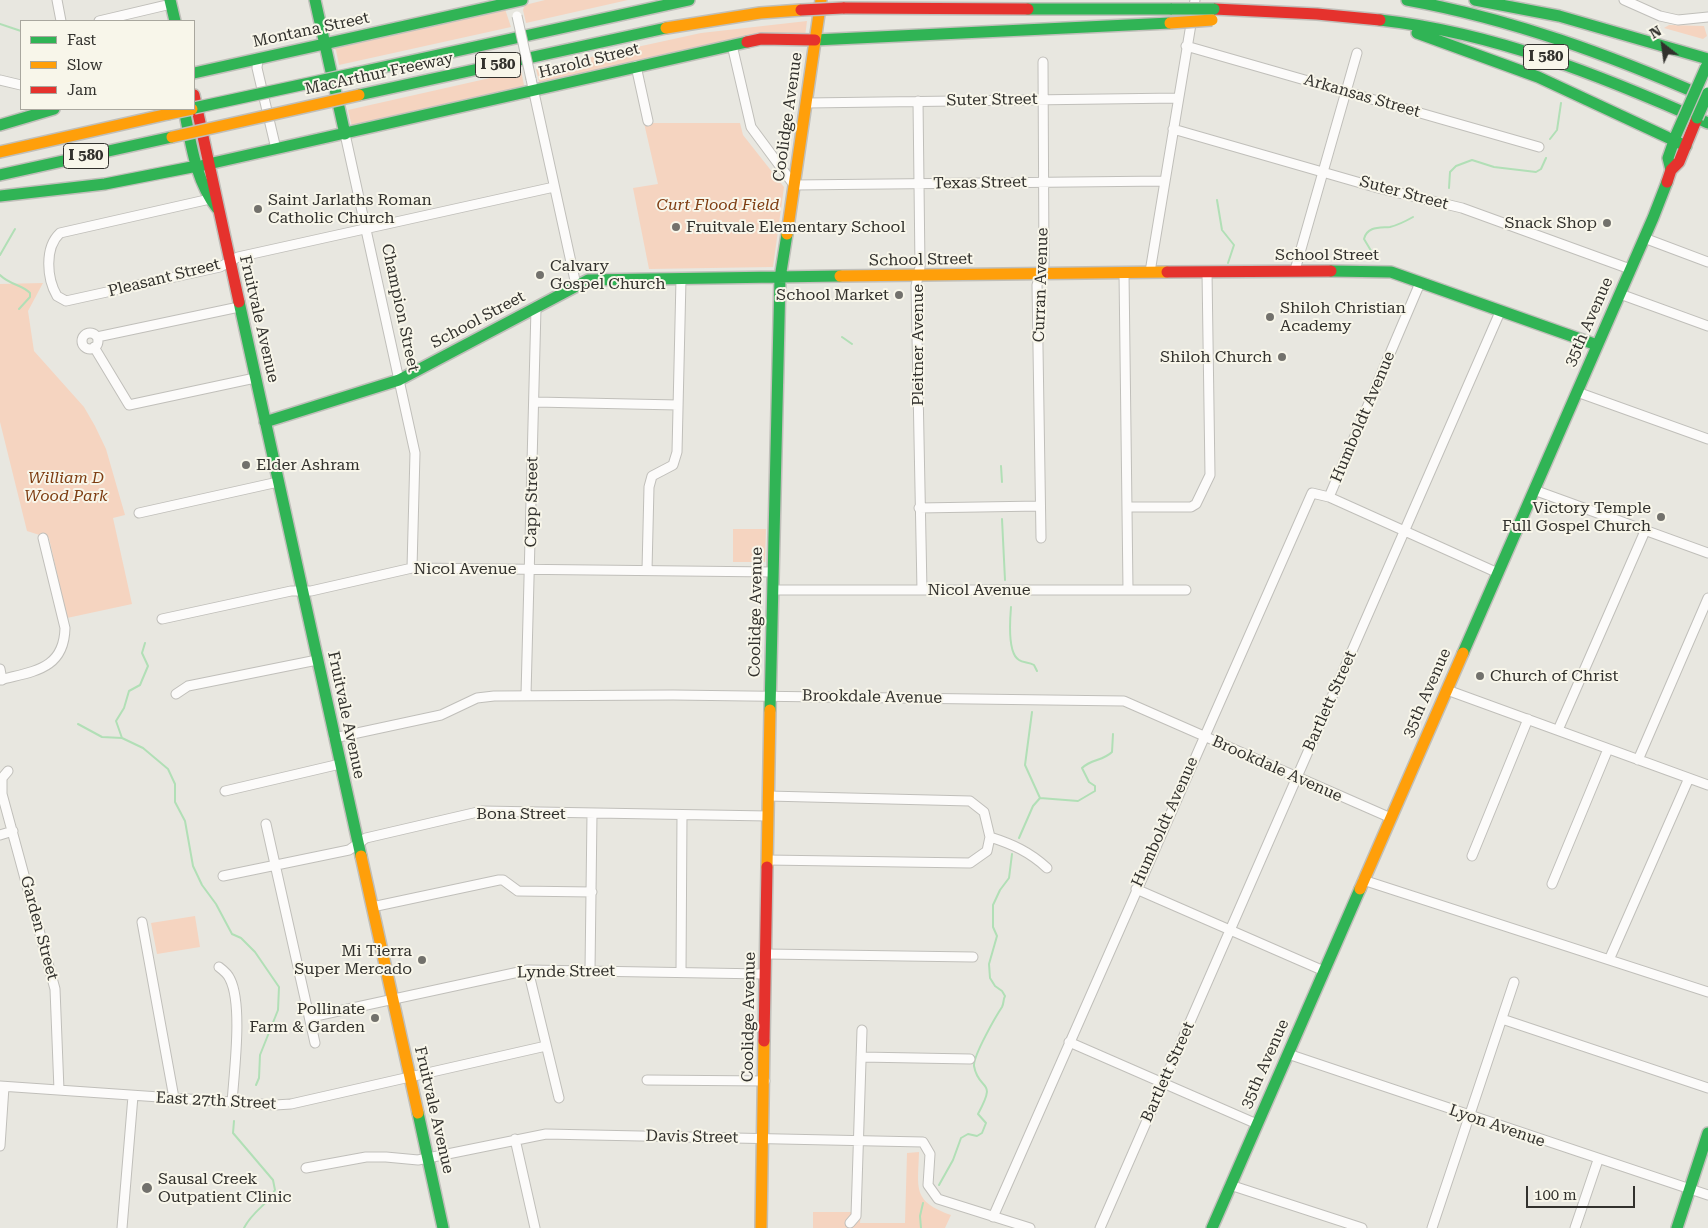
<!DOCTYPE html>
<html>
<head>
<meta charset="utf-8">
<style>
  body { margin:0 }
  #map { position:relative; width:1708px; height:1228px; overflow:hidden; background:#e8e7e0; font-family:"Roboto Serif",serif }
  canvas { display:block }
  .legend { position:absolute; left:20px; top:20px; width:175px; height:90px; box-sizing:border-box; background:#f8f6ea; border:1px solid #a9a79e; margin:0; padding:6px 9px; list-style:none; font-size:15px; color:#32312d }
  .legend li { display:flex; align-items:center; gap:10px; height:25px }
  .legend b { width:25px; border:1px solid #a9a79e }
  .north { position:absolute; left:1638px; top:20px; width:50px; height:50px; -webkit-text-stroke:4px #f8f6ea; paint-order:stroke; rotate:330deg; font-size:14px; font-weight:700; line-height:20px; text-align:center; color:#32312d }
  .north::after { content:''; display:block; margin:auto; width:18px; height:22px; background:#32312d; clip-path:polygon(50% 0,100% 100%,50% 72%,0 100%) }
  .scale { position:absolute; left:1526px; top:1186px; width:109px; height:22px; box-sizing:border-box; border:2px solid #32312d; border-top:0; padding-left:6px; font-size:15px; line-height:18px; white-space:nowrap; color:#32312d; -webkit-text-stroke:4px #f8f6ea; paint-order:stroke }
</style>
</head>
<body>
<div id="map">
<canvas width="1708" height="1228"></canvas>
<ul class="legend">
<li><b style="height:6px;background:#30b455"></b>Fast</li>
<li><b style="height:6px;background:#ff9f0a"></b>Slow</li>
<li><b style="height:6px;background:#e5322d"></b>Jam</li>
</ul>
<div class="north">N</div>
<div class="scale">100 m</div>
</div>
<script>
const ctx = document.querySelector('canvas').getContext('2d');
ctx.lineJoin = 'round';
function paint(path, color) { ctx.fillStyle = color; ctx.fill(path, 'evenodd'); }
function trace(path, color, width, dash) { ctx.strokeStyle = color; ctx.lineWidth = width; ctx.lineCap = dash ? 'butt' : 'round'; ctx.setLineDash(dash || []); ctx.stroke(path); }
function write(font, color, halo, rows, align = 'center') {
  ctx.font = font + ' "Roboto Serif",serif'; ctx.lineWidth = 4; ctx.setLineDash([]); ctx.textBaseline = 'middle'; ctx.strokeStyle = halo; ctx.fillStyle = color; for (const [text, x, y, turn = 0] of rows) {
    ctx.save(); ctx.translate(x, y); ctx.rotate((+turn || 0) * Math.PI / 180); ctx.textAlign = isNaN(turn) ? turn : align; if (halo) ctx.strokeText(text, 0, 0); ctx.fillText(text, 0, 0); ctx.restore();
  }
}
paint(new Path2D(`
  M545 0H628L526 23 523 10 525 5Z
  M505 9 511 27 339 65 336 50 333 48Z
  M807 21 805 37 769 35 540 86 536 69 701 33Z
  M1669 25 1704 26 1707 36 1703 39 1664 28Z
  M521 71 524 85 522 90 352 127 348 110Z
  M644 123H740L743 135 784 187 773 267 649 269 633 188 658 184Z
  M43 283 28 311 34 351 84 407 95 426 106 449 125 515 113 518 132 604 67 618 49 538 27 531 0 422V284Z
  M733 529H766L765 562H733Z
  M195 916 200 947 157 954 151 923Z
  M919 1152C918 1189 912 1201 951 1215L945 1228H813V1212H861L860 1223H905L907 1153Z`), '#f5d4c0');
trace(new Path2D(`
  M0 24 21 31
  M1550 139 1557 130 1561 103
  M1449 188 1450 172 1456 166 1472 160 1494 167 1536 172 1541 169 1546 158
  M1217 200 1222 230 1234 245 1228 263
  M1373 254 1364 239C1367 226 1380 228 1390 227 1398 225 1406 221 1413 217
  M0 255 15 229
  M0 275C10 285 23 285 30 293V297L19 309
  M842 337 852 344
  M1001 466 1002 482
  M1002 519 1005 580
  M1011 607C1010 619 1007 653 1019 660 1023 663 1029 662 1034 665L1037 671
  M145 643 142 653 148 666 140 685 129 691 124 708 116 721 122 738 143 748 168 769 175 784V802L185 821 193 866 202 885 216 904 232 934 241 938 255 952 279 987 278 1010 260 1055 259 1078 256 1085
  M1032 712 1025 765 1040 798
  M78 724 102 737 122 738
  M1040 798 1078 801 1095 791V786L1089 782 1082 768C1091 759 1103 761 1112 752L1113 734
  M1019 838 1033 806 1040 798
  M234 1121 233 1133 273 1180 275 1190C268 1205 253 1210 244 1228
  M939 1185 953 1160 961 1138 968 1134 977 1136 982 1133 986 1123 978 1114C998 1077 979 1093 974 1066 973 1056 996 1016 1002 1007 1004 1003 1003 1000 1005 996L1002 991 995 986 990 978 989 964 997 936 993 927V905L1000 890 1009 878 1012 854
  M921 1228 920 1216 923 1203`), '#b1dfb6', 2);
const street = new Path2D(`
  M57 0 61 21
  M1624 0 1660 16 1678 20 1708 17
  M99 21 171 4
  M732 45 751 127 794 185 1165 181
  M1186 46 1539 147
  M258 59 257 68 276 149
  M636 66 648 121
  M531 79 576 285
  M0 80 21 85
  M918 101 920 267 916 286 922 590
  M807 103 1178 98
  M1173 129 1378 188 1462 208 1630 269
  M345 134 415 453 412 568
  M210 199 60 233C44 248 47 279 57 296L66 301 220 267 238 257 554 187
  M1644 238 1708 262
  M1295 270 1357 53
  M1150 272 1195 0
  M1124 273 1128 589
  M1620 294 1708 326
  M82 341a8 8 0 1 1 16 0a8 8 0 1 1-16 0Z
  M97 337 239 307
  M94 347 129 405 255 378
  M1577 392 1708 439
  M535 402 678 405
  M1534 490 1708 553
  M1329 497 1498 573
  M1127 507H1191L1196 504 1210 475 1207 272
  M919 508 1040 506
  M139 513 278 482
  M1041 538 1037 285 1044 266 1043 62
  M647 570 649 487 652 476 673 465 677 452 681 279
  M773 590H1186
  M162 619 291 591H311L412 568 773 572
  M0 669 2 680
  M0 680C33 671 64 670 65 628L43 538
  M1447 690 1708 785
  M176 694 188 686 317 660
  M526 695 536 308
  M1558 730 1645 531
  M334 738 441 715 477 698 494 696 673 695 1124 701 1391 818
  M1638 760 1708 598
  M8 771 2 778V794L55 989 59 1090
  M225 791 340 764
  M266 824 315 1043
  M0 835 13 831
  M990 837C1012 844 1030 852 1047 868
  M1472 856 1528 719
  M767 860 970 863 987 851 990 837 984 812 970 801 768 796
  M223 876 349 850 366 838 482 811 768 816
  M1363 880 1708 992
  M1552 884 1608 749
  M1136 889 1324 971
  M372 907 499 880H503L518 891 592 892
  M142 922 174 1098
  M766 954 973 957
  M1609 960 1689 778
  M219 967C223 970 228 974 230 979 243 1005 234 1072 232 1103
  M528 970 559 1098
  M590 970 592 814
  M681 972 682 815
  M311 1017 528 970 765 974
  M1502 1019 1708 1088
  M1069 1042 1257 1124
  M1288 1054 1708 1195
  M861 1057 970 1059
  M647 1080 765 1081
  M0 1086 275 1105 291 1104 546 1046
  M515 1139 535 1228
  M0 1146 4 1087
  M306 1168 366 1157H386L418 1160 546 1134 923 1142 930 1154 928 1185 938 1199 1030 1228
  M1230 1185 1362 1228
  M993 1217 1312 493 1329 497 1420 283
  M850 1223 856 1216 862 1030
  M122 1228 133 1096
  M1100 1228 1500 312
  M1432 1228 1514 982
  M1575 1228 1598 1160`);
const fast = new Path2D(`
  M170 0 175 21
  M315 0 345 134
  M1407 0C1512 19 1610 55 1708 98
  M1475 0 1559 16 1708 59
  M1028 9H1172
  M1380 20C1496 33 1602 76 1708 123
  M1417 33 1538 77 1686 146
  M815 40 1170 23
  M194 73 522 0
  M356 73 689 0
  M359 95 666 28
  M184 109C191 143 195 180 217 208
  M0 125 54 109
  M204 165 747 42
  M1671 170 1668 158 1676 135
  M0 175 172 137
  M0 196 105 184 197 166
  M1331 271 1391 272 1597 345
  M239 302 361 856
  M265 422 399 380 588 280 840 276
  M1463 653 1653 218 1667 182
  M770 710 780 278 787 234
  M418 1113 443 1228
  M1212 1228 1360 889
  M1677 1228 1708 1133`);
const slow = new Path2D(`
  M666 28 760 13 801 10
  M0 152 168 114
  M787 234 821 0
  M840 276 1167 272
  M361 856 418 1113
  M767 867 770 710
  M1360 889 1463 653
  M761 1228 764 1041`);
const jam = new Path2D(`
  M843 8 1028 9
  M1214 9 1317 14 1380 20
  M747 42 761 39 815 40
  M194 95 239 302
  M1667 182 1671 170 1679 162 1697 118
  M1167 272 1331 271
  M764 1041 767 867`);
trace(street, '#c0bfba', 11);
trace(fast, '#c0bfba', 14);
trace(slow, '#c0bfba', 14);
trace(jam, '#c0bfba', 14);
trace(street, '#fcfbfa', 9);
trace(fast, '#30b455', 11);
trace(slow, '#ff9f0a', 11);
trace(jam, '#e5322d', 11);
const streetBridge = new Path2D(`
  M517 16 531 79`);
const fastBridge = new Path2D(`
  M1172 9H1214
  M194 108 356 73
  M1697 118 1708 93
  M1676 135 1706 67`);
const slowBridge = new Path2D(`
  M1170 23 1212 20
  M168 114 192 109
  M172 137 359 95`);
const jamBridge = new Path2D(`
  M801 10 843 8`);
trace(streetBridge, '#c0bfba', 11, []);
trace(fastBridge, '#c0bfba', 14, []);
trace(slowBridge, '#c0bfba', 14, []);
trace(jamBridge, '#c0bfba', 14, []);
trace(streetBridge, '#fcfbfa', 9);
trace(fastBridge, '#30b455', 11);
trace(slowBridge, '#ff9f0a', 11);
trace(jamBridge, '#e5322d', 11);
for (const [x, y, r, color] of [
  [258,209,5,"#72716c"],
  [1607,223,5,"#72716c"],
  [676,227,5,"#72716c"],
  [540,275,5,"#72716c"],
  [899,295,5,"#72716c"],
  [1270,317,5,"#72716c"],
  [1282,357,5,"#72716c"],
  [246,465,5,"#72716c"],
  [1661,517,5,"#72716c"],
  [1480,676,5,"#72716c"],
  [422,960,5,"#72716c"],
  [375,1018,5,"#72716c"],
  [147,1188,6,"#72716c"]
]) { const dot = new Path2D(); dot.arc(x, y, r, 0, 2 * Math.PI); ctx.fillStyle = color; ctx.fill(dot); trace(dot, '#f8f6ea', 2); }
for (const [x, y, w] of [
  [1546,57,45],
  [498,65,45],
  [86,156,45]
]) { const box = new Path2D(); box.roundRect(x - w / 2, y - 12.5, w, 25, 4); ctx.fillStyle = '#f8f6ea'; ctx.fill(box); trace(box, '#32312d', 1); }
write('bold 15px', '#32312d', null, [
  ["I 580",1546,57],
  ["I 580",498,65],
  ["I 580",86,156]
]);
write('16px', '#32312d', '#f8f6ea', [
  ["Montana Street",311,30,-12],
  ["Harold Street",589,61,-14],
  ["MacArthur Freeway",379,74,-12],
  ["Arkansas Street",1362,96,16],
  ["Suter Street",992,100,-1],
  ["Coolidge Avenue",788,117,-82],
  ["Texas Street",980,183,-1],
  ["Suter Street",1404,193,15],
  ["School Street",1327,255],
  ["School Street",921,260,-1],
  ["Pleasant Street",164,278,-14],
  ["Curran Avenue",1041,285,-88],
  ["Champion Street",400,308,78],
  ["Fruitvale Avenue",259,319,77],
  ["School Street",478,320,-28],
  ["35th Avenue",1589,322,-66],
  ["Pleitner Avenue",918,345,-90],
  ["Humboldt Avenue",1363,417,-67],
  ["Capp Street",532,502,-89],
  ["Nicol Avenue",465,569],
  ["Nicol Avenue",979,590],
  ["Coolidge Avenue",756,612,-89],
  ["35th Avenue",1427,693,-66],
  ["Brookdale Avenue",872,697,1],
  ["Bartlett Street",1330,701,-66],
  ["Fruitvale Avenue",346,715,78],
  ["Brookdale Avenue",1277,769,24],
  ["Bona Street",521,814],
  ["Humboldt Avenue",1165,822,-66],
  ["Garden Street",39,928,75],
  ["Lynde Street",566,972,-1],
  ["Coolidge Avenue",749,1017,-89],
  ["35th Avenue",1265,1064,-66],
  ["Bartlett Street",1168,1072,-66],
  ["East 27th Street",216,1101,3],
  ["Fruitvale Avenue",434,1110,77],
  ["Lyon Avenue",1497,1126,19],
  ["Davis Street",692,1137,1]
]);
write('16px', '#32312d', '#f8f6ea', [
  ["Saint Jarlaths Roman",268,200],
  ["Catholic Church",268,218],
  ["Snack Shop",1597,223,"right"],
  ["Fruitvale Elementary School",686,227],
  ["Calvary",550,266],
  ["Gospel Church",550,284],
  ["School Market",889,295,"right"],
  ["Shiloh Christian",1280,308],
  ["Academy",1280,326],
  ["Shiloh Church",1272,357,"right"],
  ["Elder Ashram",256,465],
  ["Victory Temple",1651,508,"right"],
  ["Full Gospel Church",1651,526,"right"],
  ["Church of Christ",1490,676],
  ["Mi Tierra",412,951,"right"],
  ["Super Mercado",412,969,"right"],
  ["Pollinate",365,1009,"right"],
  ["Farm & Garden",365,1027,"right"],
  ["Sausal Creek",158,1179],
  ["Outpatient Clinic",158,1197]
], 'left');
write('italic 16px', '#7e3d12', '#f8f6ea', [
  ["Curt Flood Field",718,205],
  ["William D",66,478],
  ["Wood Park",66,496]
]);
</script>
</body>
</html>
